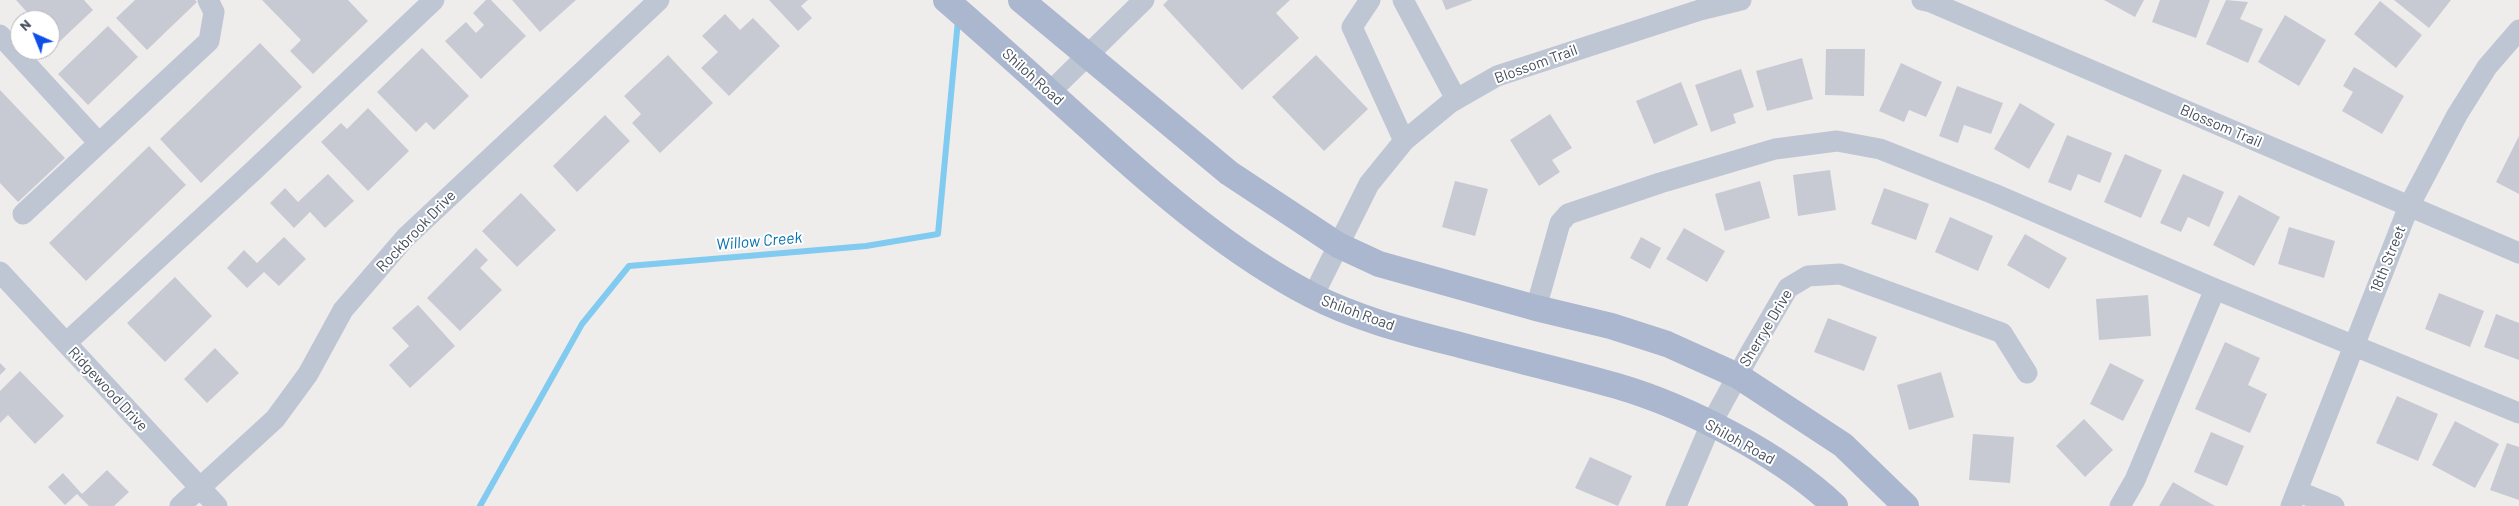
<!DOCTYPE html>
<html>
<head>
<meta charset="utf-8">
<style>
  body { margin:0 }
  #map { position:relative; width:2519px; height:506px; overflow:hidden; background:#efecec; font-family:Barlow,sans-serif }
  canvas { display:block }
  .north { position:absolute; left:10px; top:10px; width:50px; height:50px; box-sizing:border-box; background:#fff; border:1px solid #b4b8bd; border-radius:50%; rotate:316deg; font-size:14px; font-weight:700; line-height:20px; text-align:center; color:#444d5b }
  .north::after { content:''; display:block; margin:auto; width:18px; height:22px; background:#0e4fe7; clip-path:polygon(50% 0,100% 100%,50% 72%,0 100%) }
</style>
</head>
<body>
<div id="map">
<canvas width="2519" height="506"></canvas>
<div class="north">N</div>
</div>
<script>
const ctx = document.querySelector('canvas').getContext('2d');
ctx.lineJoin = 'round';
function trace(path, color, width, dash) { ctx.strokeStyle = color; ctx.lineWidth = width; ctx.lineCap = dash ? 'butt' : 'round'; ctx.setLineDash(dash || []); ctx.stroke(path); }
function paint(path, color) { ctx.fillStyle = color; ctx.fill(path, 'evenodd'); }
function write(font, color, halo, rows, align = 'center') {
  ctx.font = font + ' Barlow,sans-serif'; ctx.lineWidth = 4; ctx.setLineDash([]); ctx.textBaseline = 'middle'; ctx.strokeStyle = halo; ctx.fillStyle = color; for (const [text, x, y, turn = 0] of rows) {
    ctx.save(); ctx.translate(x, y); ctx.rotate((+turn || 0) * Math.PI / 180); ctx.textAlign = isNaN(turn) ? turn : align; if (halo) ctx.strokeText(text, 0, 0); ctx.fillText(text, 0, 0); ctx.restore();
  }
}
trace(new Path2D(`
  M480 506 582 324 629 266 866 246 938 234 958 20`), '#81caf0', 6);
paint(new Path2D(`
  M16 0H84L93 10 57 44 50 37V20H34Z
  M135 0H195L197 2 147 50 116 18Z
  M262 0H348L368 21 313 74 290 51 301 40Z
  M486 0H491L526 36 481 79 445 41 466 22 476 33 484 25 473 13Z
  M512 0H576L540 32Z
  M769 0H808L801 6 812 18 798 31Z
  M1168 0H1290L1276 13 1299 38 1242 90 1163 5Z
  M1442 0H1473L1446 10Z
  M2104 0H2144L2135 17Z
  M2160 0H2210L2196 38 2152 22Z
  M2226 0 2248 2 2240 19 2263 29 2248 63 2206 44Z
  M2394 0H2451L2429 28Z
  M2380 1 2422 35 2396 68 2354 34Z
  M725 14 740 30 753 18 780 46 729 96 701 68 718 52 702 36Z
  M2285 15 2326 40 2299 86 2258 62Z
  M108 26 138 57 88 105 58 74Z
  M260 43 302 87 201 183 160 139Z
  M422 48 469 96 434 130 426 122 416 132 377 92Z
  M1826 49H1865L1864 96 1825 95Z
  M668 55 713 103 660 153 632 123 641 114 624 96Z
  M1316 55 1368 109 1324 151 1272 97Z
  M1802 58 1813 99 1767 111 1756 71Z
  M1901 63 1942 82 1926 117 1909 110 1904 122 1879 111Z
  M2354 67 2404 96 2382 134 2342 111 2353 92 2343 86Z
  M1741 69 1754 107 1733 114 1736 123 1711 132 1695 85Z
  M1681 82 1698 125 1654 144 1636 101Z
  M1957 86 2003 103 1991 134 1964 125 1958 143 1939 136Z
  M0 90 65 158 18 202 0 183Z
  M2020 103 2055 124 2029 169 1994 149Z
  M368 108 409 151 368 191 321 142 341 123 347 129Z
  M1550 114 1572 148 1552 160 1560 172 1539 186 1510 140Z
  M605 115 630 141 577 192 553 166Z
  M2067 135 2112 153 2100 183 2078 174 2071 191 2048 182Z
  M2519 136V194L2496 182Z
  M149 146 186 185 86 281 49 243Z
  M2125 154 2162 170 2141 218 2104 202Z
  M1830 170 1836 210 1798 216 1793 175Z
  M328 174 354 201 325 228 310 212 294 228 270 203 285 188 298 202Z
  M2183 174 2224 192 2209 227 2188 217 2181 232 2160 223Z
  M1455 181 1488 189 1475 236 1442 227Z
  M1760 181 1770 218 1725 231 1715 194Z
  M1884 188 1929 204 1916 240 1871 224Z
  M521 193 556 230 517 267 482 231Z
  M2239 195 2280 217 2254 266 2213 245Z
  M1950 217 1993 236 1978 271 1935 252Z
  M2289 227 2335 241 2324 278 2278 264Z
  M1684 228 1725 251 1707 282 1666 259Z
  M2025 234 2067 258 2049 289 2007 265Z
  M284 237 306 259 279 286 264 272 247 288 227 268 244 250 257 263Z
  M1641 237 1661 248 1650 269 1630 258Z
  M476 248 488 260 480 268 502 290 460 331 427 298Z
  M175 277 212 316 165 362 127 323Z
  M2439 293 2484 311 2470 347 2425 329Z
  M2148 295 2151 336 2099 340 2096 299Z
  M418 305 455 346 410 388 389 365 409 346 392 328Z
  M2496 314 2519 323V360L2484 347Z
  M1828 318 1877 337 1864 371 1814 352Z
  M2225 342 2260 358 2248 385 2267 394 2250 433 2195 409Z
  M215 348 239 373 207 403 184 379Z
  M0 363 6 369 0 375Z
  M2110 363 2144 380 2123 421 2090 404Z
  M20 371 64 416 35 444 8 415 0 423V391Z
  M1941 372 1954 417 1909 430 1897 385Z
  M2397 396 2438 414 2418 461 2376 443Z
  M2084 419 2113 450 2085 477 2056 446Z
  M2455 421 2499 444 2475 488 2432 465Z
  M2211 432 2244 446 2227 486 2194 472Z
  M1973 434 2014 437 2010 483 1969 480Z
  M2507 443 2519 447V500L2490 490Z
  M1590 457 1632 476 1618 506 1575 488Z
  M107 470 129 492 114 506H89L77 494 65 505 48 487 63 473 82 494Z
  M2173 482 2215 506H2159Z`), '#c8cad3');
trace(new Path2D(`
  M1370 0 1352 27 1404 141
  M1403 0 1456 99
  M1922 0 1931 2 2519 253
  M0 35 99 143
  M1050 92 1144 0
  M23 214 209 41 214 12 208 0
  M0 272 217 506
  M1313 296 1369 184 1404 141 1450 103 1497 76 1700 10 1741 0
  M1536 308 1560 223 1568 214 1660 183 1775 149 1837 141 1880 149 1994 194 2215 289 2519 413
  M66 343 251 173 434 0
  M2297 491 2334 506
  M180 506 275 419 308 374 343 310 405 238 659 0
  M1676 506 1711 424 1749 355 1788 288 1808 276 1840 274 2002 333 2027 373
  M2120 506 2135 480 2215 289
  M2291 506 2409 206 2457 115 2487 67 2519 30`), '#bfc6d3', 21);
trace(new Path2D(`
  M946 0C996 43 1045 88 1094 132 1161 193 1231 253 1311 295 1357 319 1410 332 1460 345 1512 359 1565 371 1617 386 1689 407 1781 455 1835 506
  M1021 0 1229 173 1338 245 1379 264 1536 308 1611 326 1667 344 1738 376 1843 445 1906 506`), '#aab7ce', 26);
write('15px', '#444d5b', '#fff', [
  ["Blossom Trail",1536,64,-20],
  ["Shiloh Road",1033,77,42],
  ["Blossom Trail",2221,126,23],
  ["Rockbrook Drive",416,231,-46],
  ["18th Street",2388,259,-68],
  ["Shiloh Road",1358,313,20],
  ["Sherrye Drive",1766,328,-59],
  ["Ridgewood Drive",108,389,47],
  ["Shiloh Road",1740,442,29]
]);
write('italic 16px', '#0472ad', '#fff', [
  ["Willow Creek",759,241,-5]
]);
</script>
</body>
</html>
